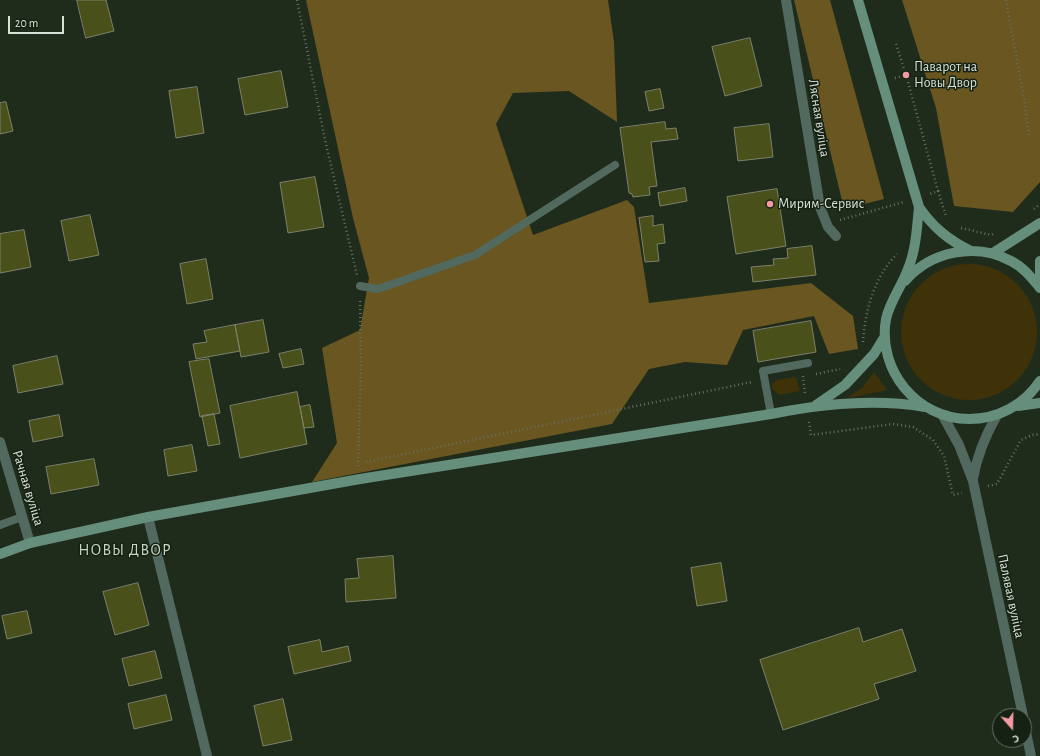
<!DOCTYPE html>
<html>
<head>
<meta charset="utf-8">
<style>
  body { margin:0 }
  #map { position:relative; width:1040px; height:756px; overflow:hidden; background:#1f2c1c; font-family:"Alegreya Sans",sans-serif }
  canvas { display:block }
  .north { position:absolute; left:992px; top:708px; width:40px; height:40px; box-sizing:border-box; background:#152213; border:1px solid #636e61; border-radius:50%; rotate:160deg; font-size:11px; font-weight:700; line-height:16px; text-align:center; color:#d8e1d6 }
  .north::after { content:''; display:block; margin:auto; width:14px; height:18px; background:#f49aa3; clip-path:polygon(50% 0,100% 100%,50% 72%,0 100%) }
  .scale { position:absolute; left:8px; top:16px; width:56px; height:18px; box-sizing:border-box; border:2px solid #d8e1d6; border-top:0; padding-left:5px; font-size:12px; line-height:14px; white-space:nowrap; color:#d8e1d6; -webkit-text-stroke:3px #152213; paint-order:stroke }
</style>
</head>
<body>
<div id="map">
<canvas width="1040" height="756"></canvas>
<div class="north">С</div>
<div class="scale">20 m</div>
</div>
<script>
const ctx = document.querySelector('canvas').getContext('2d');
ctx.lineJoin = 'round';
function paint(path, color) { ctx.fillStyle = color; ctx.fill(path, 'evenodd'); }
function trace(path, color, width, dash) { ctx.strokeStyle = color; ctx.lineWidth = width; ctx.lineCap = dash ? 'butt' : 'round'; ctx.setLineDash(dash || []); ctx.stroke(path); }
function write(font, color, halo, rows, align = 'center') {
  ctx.font = font + ' "Alegreya Sans",sans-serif'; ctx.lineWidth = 3; ctx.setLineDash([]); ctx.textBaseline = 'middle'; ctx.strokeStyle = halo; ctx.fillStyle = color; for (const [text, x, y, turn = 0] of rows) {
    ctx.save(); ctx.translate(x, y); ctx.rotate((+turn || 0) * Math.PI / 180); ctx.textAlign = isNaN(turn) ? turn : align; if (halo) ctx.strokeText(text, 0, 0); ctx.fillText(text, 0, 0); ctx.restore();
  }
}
paint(new Path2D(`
  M901 332a68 68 0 1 1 136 0a68 68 0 1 1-136 0Z
  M874 372 887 390 848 398 863 387Z
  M796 377 800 391 780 395 772 389V384L777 380Z`), '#3f3209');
paint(new Path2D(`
  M306 0H608L614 42 617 122 569 91 513 93 496 124 533 235 627 200 634 207 649 303 811 283 853 316 858 349 829 354 814 316 743 330 727 365 685 362 649 369 612 424 312 482 337 443 322 348 360 330 369 278 353 218Z
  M794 0H830L884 199 844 209Z
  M902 0H1040V182L1013 212 954 206 936 108Z`), '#695620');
const building = new Path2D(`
  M77 0H106L114 31 86 38Z
  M750 38 762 86 725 96 712 47Z
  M281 71 288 107 245 115 238 79Z
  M197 87 204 133 176 138 169 91Z
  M660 89 664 108 649 111 645 92Z
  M6 102 13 131 0 134V103Z
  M665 122 666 129 676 128 678 139 651 142 657 186 649 187 650 195 633 197 632 194 629 193 620 128Z
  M769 124 773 157 738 161 734 128Z
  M315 177 324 227 288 233 280 183Z
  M685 188 687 201 660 206 658 193Z
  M777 189 786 246 736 254 727 197Z
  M90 215 99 255 69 261 61 221Z
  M653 216V226L663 224 665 243 657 244 659 261 645 262 639 218Z
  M24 230 31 267 0 273V234Z
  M812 246 816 275 753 282 751 267 774 265 773 259 788 258 787 249Z
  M206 259 213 299 187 304 180 264Z
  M263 320 269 352 241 357 235 325Z
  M811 321 816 352 758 362 753 331Z
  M235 325 240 351 196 359 193 344 207 342 204 331Z
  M301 349 304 364 283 368 279 354Z
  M57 356 63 384 18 393 13 366Z
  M209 359 220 413 200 417 189 362Z
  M297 392 307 444 240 458 230 406Z
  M310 405 314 427 304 428 300 407Z
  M214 414 220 444 208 446 202 416Z
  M59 415 63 436 33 442 29 421Z
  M192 445 197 471 168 476 164 450Z
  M94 459 99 485 51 494 46 467Z
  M393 556 396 598 346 602 345 579 359 578 357 559Z
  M721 563 727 601 697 606 691 568Z
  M138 583 149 625 115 635 103 592Z
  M27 611 32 633 7 639 2 616Z
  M859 628 863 642 902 629 916 671 874 684 879 699 783 730 760 660Z
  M320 640 322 652 348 646 351 661 294 674 288 647Z
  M155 651 162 678 129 686 122 659Z
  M166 695 172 720 134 729 128 704Z
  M283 699 292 740 263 746 254 706Z`);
paint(building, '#49501a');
trace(building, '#7d816a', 1);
trace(new Path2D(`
  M297 0 325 140 357 275
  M1006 0 1025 104 1029 137
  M896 44 906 75 938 191 930 194
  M895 78 906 75
  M938 191 946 216
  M1034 209 1040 204
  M840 220 904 202
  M961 228 991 235 995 233
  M863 342C865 311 874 277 897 254
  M816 374 840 369
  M803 376 805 393
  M809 422 811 435 893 424 913 427 933 440 944 456 953 495 962 493
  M366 462 752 382
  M358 466 361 366 360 300
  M988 486 997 484 1021 440 1032 435 1040 434`), '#667163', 2.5, [1, 3]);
trace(new Path2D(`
  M360 286 378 289 475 255 615 165
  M771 414 763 371 808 363
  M0 525 22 517`), '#51695e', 8);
trace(new Path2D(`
  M786 0 820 207 828 227 836 236
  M943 416 959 445 973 481 1023 716
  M0 442 30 543
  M973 479C977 455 985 436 997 415
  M148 517 207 756
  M1024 723 1031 756`), '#51695e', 10);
trace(new Path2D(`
  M858 0 919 207C933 227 948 240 971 251
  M919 207C917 227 916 250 908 269 902 286 890 301 886 319 877 370 917 419 969 419 998 419 1024 405 1040 381
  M993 253 1040 223
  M905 281C931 251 976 242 1011 261 1023 267 1031 277 1040 288
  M1040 287V261
  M816 405 845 385 874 354 885 336
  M1018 406 1040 403
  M0 554 30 543 148 517 360 479 771 414C821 404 874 398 925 407`), '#668e7d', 10);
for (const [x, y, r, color] of [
  [906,75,4,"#f49aa3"],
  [770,204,4,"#f49aa3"]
]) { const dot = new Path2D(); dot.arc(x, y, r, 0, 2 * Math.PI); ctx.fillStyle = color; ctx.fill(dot); trace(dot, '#152213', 1.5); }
write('14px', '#d8e1d6', '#152213', [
  ["Паварот на",914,67],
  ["Новы Двор",914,83],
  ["Мирим-Сервис",778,204]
], 'left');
write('14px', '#d8e1d6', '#152213', [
  ["Лясная вуліца",819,118,81],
  ["Рачная вуліца",28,488,73],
  ["Палявая вуліца",1011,596,78]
]);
ctx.letterSpacing = '1px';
write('16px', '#c5d6c2', '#152213', [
  ["НОВЫ ДВОР",125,550]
]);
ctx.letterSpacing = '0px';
</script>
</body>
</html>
